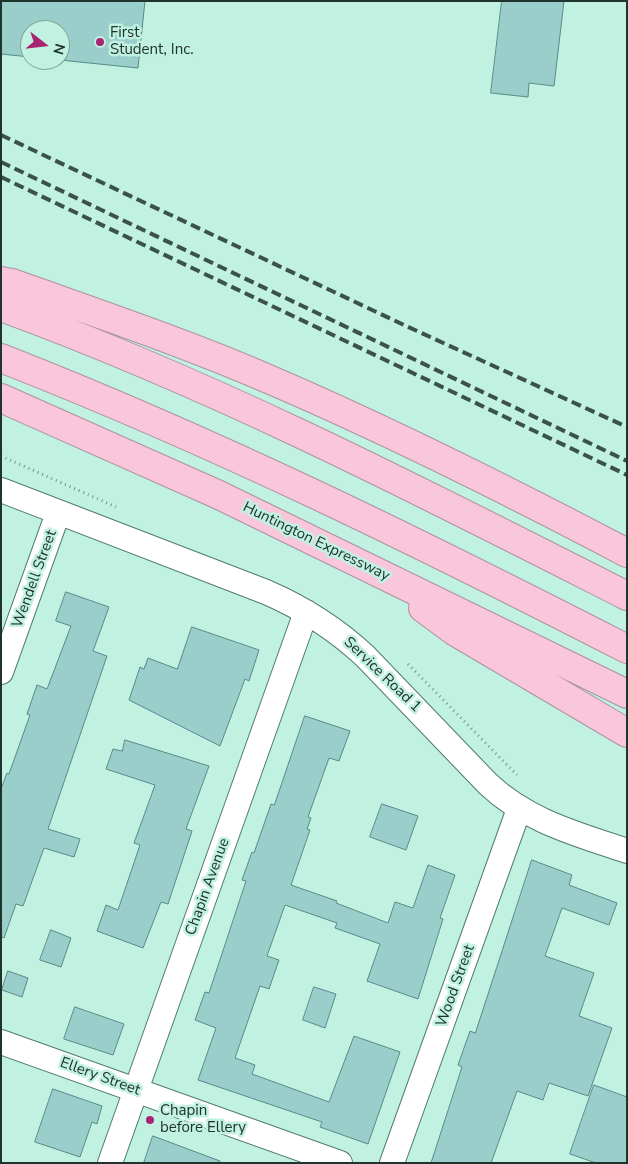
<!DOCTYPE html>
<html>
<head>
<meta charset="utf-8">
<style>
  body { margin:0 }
  #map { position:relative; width:628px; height:1164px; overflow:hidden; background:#c1f1e0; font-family:"Nunito Sans",sans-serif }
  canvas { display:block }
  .frame { position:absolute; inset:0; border:2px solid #20332d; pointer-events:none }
  .north { position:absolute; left:20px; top:20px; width:50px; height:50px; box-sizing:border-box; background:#c1f1e0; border:1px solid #81a598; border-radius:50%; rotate:106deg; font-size:14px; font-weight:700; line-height:20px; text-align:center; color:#20332d }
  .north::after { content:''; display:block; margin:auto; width:18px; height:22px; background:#a9246e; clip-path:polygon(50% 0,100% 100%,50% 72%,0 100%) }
</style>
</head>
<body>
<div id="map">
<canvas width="628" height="1164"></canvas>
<div class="frame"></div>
<div class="north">N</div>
</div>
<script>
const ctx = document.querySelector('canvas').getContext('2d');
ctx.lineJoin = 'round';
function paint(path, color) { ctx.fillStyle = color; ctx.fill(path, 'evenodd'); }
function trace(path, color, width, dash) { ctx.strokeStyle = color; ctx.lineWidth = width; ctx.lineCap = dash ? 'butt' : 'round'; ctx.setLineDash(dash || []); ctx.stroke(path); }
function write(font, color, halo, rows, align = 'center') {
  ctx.font = font + ' "Nunito Sans",sans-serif'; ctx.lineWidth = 5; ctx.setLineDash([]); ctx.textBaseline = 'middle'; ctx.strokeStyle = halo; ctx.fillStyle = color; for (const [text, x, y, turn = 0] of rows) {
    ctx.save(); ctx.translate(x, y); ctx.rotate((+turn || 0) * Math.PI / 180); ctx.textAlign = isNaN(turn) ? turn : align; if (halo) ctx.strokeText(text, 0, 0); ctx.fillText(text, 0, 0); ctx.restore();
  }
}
const building = new Path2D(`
  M1 1H145L138 68 60 60V30H30V57L1 54Z
  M502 1H564L554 86 529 83 528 97 491 93Z
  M66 592 109 607 93 651 107 656 48 829 80 839 74 857 44 848 23 906 16 904 4 938 1 937V789L7 773 9 774 30 715 27 714 37 685 47 689 71 626 56 621Z
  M192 627 259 650 249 681 245 679 220 746 129 700 140 667 144 669 148 658 177 669Z
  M305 716 350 731 339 761 329 758 308 817 311 818 307 829 310 830 291 885 337 901 336 903 388 923 395 902 413 908 428 865 455 875 440 918 443 919 418 999 367 981 380 944 335 928 337 923 285 905 267 956 279 960 269 989 260 986 235 1058 255 1065 252 1074 329 1102 354 1036 400 1052 368 1144 320 1127 322 1122 198 1080 216 1028 195 1020 205 992 209 993 246 881 242 880 252 852 254 853 271 804 274 805Z
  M125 740 209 766 186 829 192 831 168 904 161 902 143 948 97 931 106 905 118 910 140 845 134 843 155 785 106 769 113 749 122 751Z
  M382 804 418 816 406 850 370 837Z
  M532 860 572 875 569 885 617 903 609 925 562 908 545 956 594 973 579 1016 612 1028 588 1096 549 1083 543 1100 517 1091 491 1163H431L462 1067 458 1065 470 1031 475 1033Z
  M51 930 71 938 61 967 40 960Z
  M8 971 28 978 22 997 2 990Z
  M314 987 336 994 325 1028 303 1020Z
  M75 1007 124 1024 113 1055 64 1039Z
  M594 1085 627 1097V1163H596L570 1154Z
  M53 1089 102 1106 97 1124 92 1122 80 1157 35 1142Z
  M153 1136 220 1161V1163H144Z`);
paint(building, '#9acecb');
trace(building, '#588a87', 1);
const street = new Path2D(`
  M1 490 266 592C303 608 336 629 365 656L488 784C527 821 577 834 627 851
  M1 672 58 513
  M1 1042 340 1163
  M110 1163 306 612
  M392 1163 519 809`);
const highway = new Path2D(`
  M1 281 12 283C99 314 188 344 273 381 394 433 511 492 627 553
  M1 307C217 386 422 492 627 596
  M1 358C216 442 422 544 627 649
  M1 398 219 495 627 694
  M423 608 454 631 627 733`);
trace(street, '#507c6e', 26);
trace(highway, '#ad939e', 30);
trace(new Path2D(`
  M1 456 116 507
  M408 664 517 775`), '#74968a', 3, [1, 4]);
trace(street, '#fff', 24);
trace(highway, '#f9c6db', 28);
trace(new Path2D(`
  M1 135 404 325 627 427
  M1 162 627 461
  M1 177 627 475`), '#3a524a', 4, [10, 5]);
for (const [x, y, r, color] of [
  [100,42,5,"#a9246e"],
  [150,1120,5,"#a9246e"]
]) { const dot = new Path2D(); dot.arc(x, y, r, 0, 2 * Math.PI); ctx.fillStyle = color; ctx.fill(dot); trace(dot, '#c1f1e0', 2); }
write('15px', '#20332d', '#c1f1e0', [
  ["First",110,33],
  ["Student, Inc.",110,50],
  ["Chapin",160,1111],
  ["before Ellery",160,1128]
], 'left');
write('15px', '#20332d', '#c1f1e0', [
  ["Huntington Expressway",316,542,26],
  ["Wendell Street",35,579,-70],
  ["Service Road 1",382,675,44],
  ["Chapin Avenue",208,887,-70],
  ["Wood Street",456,986,-70],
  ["Ellery Street",100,1077,20]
]);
</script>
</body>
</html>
